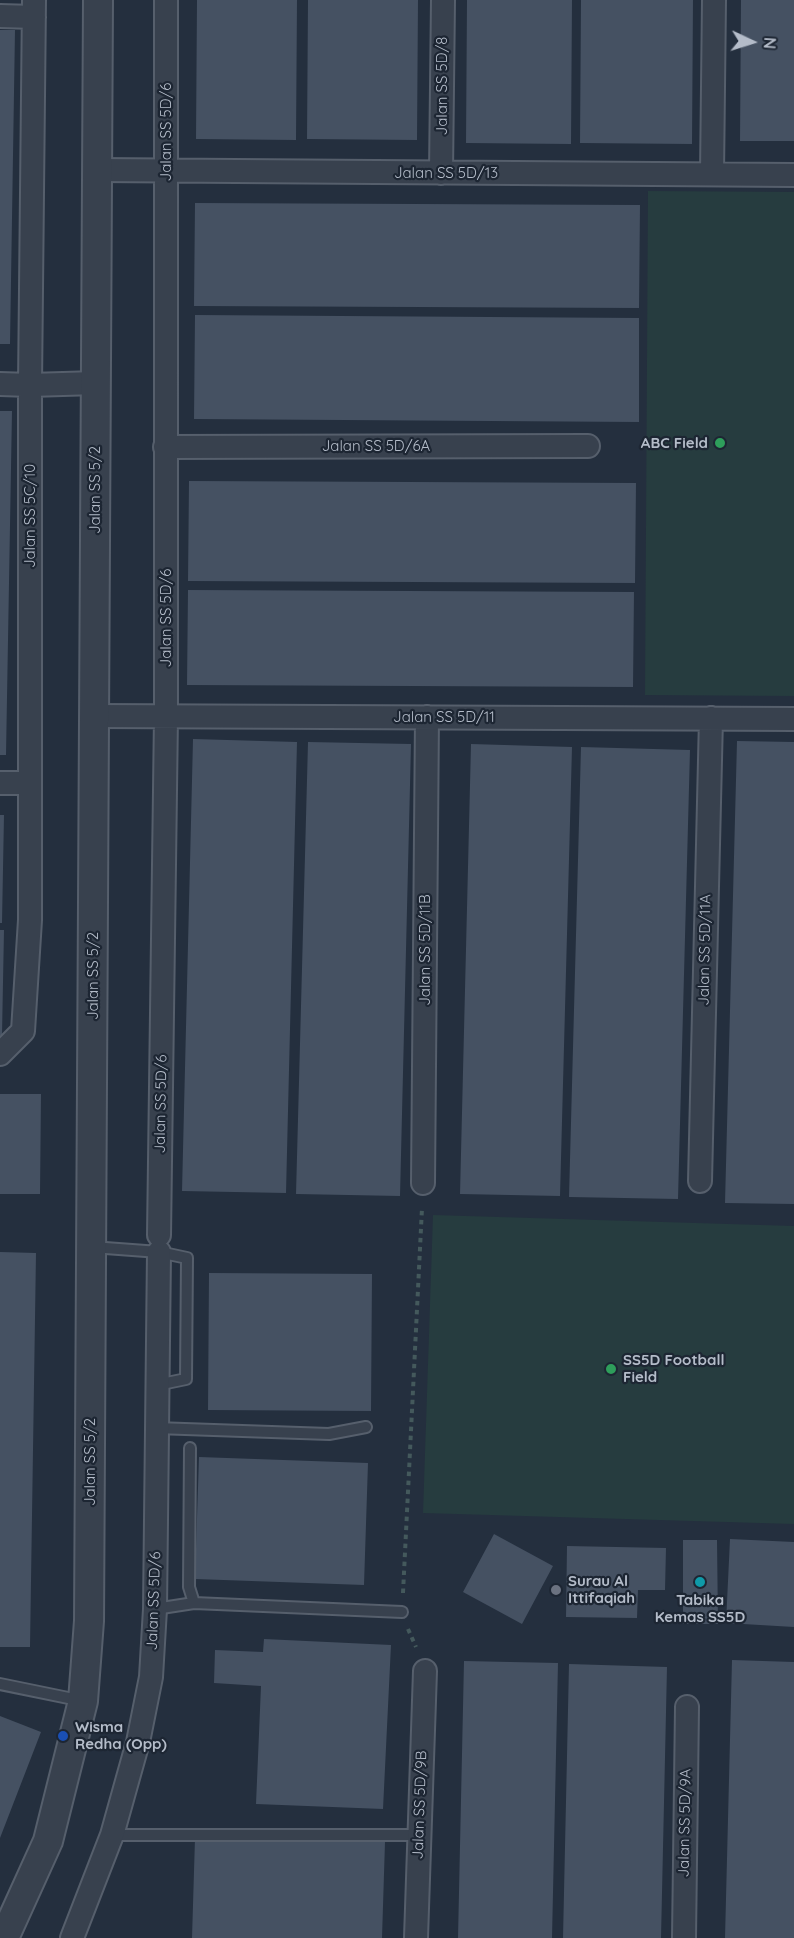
<!DOCTYPE html>
<html>
<head>
<meta charset="utf-8">
<style>
  body { margin:0 }
  #map { position:relative; width:794px; height:1938px; overflow:hidden; background:#242f3e; font-family:Quicksand,sans-serif }
  canvas { display:block }
  .north { position:absolute; left:722px; top:12px; width:60px; height:60px; -webkit-text-stroke:4px #1d2633; paint-order:stroke; rotate:94deg; font-size:16px; font-weight:700; line-height:24px; text-align:center; color:#b4bcc9 }
  .north::after { content:''; display:block; margin:auto; width:21px; height:27px; background:#b4bcc9; clip-path:polygon(50% 0,100% 100%,50% 72%,0 100%) }
</style>
</head>
<body>
<div id="map">
<canvas width="794" height="1938"></canvas>
<div class="north">N</div>
</div>
<script>
const ctx = document.querySelector('canvas').getContext('2d');
ctx.lineJoin = 'round';
function paint(path, color) { ctx.fillStyle = color; ctx.fill(path, 'evenodd'); }
function trace(path, color, width, dash) { ctx.strokeStyle = color; ctx.lineWidth = width; ctx.lineCap = dash ? 'butt' : 'round'; ctx.setLineDash(dash || []); ctx.stroke(path); }
function write(font, color, halo, rows, align = 'center') {
  ctx.font = font + ' Quicksand,sans-serif'; ctx.lineWidth = 4.5; ctx.setLineDash([]); ctx.textBaseline = 'middle'; ctx.strokeStyle = halo; ctx.fillStyle = color; for (const [text, x, y, turn = 0] of rows) {
    ctx.save(); ctx.translate(x, y); ctx.rotate((+turn || 0) * Math.PI / 180); ctx.textAlign = isNaN(turn) ? turn : align; if (halo) ctx.strokeText(text, 0, 0); ctx.fillText(text, 0, 0); ctx.restore();
  }
}
paint(new Path2D(`
  M648 191 794 192V696L645 695Z
  M433 1215 794 1226V1524L423 1513Z`), '#263c3f');
paint(new Path2D(`
  M197 0H297L296 140 196 139Z
  M308 0H418L417 140 307 139Z
  M467 0H572L571 144 466 143Z
  M581 0H693L692 144 580 143Z
  M741 0H794V141H740Z
  M0 30H15L10 344H0Z
  M195 203 640 205 639 308 194 306Z
  M195 315 639 318V422L194 419Z
  M0 411H12L6 755H0Z
  M189 481 636 483 635 583 188 581Z
  M188 590 634 592 633 687 187 685Z
  M193 739 297 742 286 1193 182 1191Z
  M737 741 794 742V1204L725 1203Z
  M308 742 411 744 400 1196 296 1194Z
  M471 744 572 747 560 1196 460 1194Z
  M581 747 690 750 678 1199 569 1197Z
  M0 815H4L2 923H0Z
  M0 930H4L2 1035H0Z
  M0 1094H41L40 1194H0Z
  M0 1252 36 1253 30 1647H0Z
  M209 1273 372 1274 371 1411 208 1410Z
  M199 1457 368 1463 364 1585 195 1579Z
  M494 1534 553 1566 522 1624 463 1592Z
  M730 1539 794 1542V1627L726 1623Z
  M683 1540H717L718 1624H683Z
  M567 1546 666 1548 665 1590H638L637 1618 566 1617Z
  M264 1639 391 1645 383 1809 256 1804 261 1686 214 1683 215 1650 263 1652Z
  M732 1660 794 1662V1938H725Z
  M464 1661 558 1663 552 1938H458Z
  M569 1664 667 1667 661 1938H563Z
  M0 1716 41 1732 0 1838Z
  M195 1838 385 1842 382 1938H192Z`), '#455162');
const service = new Path2D(`
  M92 1247 159 1252 187 1258 186 1379 157 1385
  M156 1428 329 1434 366 1427
  M194 1603 402 1612
  M155 1609 194 1603 189 1587 190 1448
  M0 1684 83 1701
  M112 1835H418`);
const minor = new Path2D(`
  M0 16 34 17
  M97 170 794 175
  M441 173 443 0
  M712 174 714 0
  M0 384 30 385 96 383
  M165 447 588 446
  M94 716 794 719
  M0 783H29
  M0 1054 23 1031 30 920V385L34 0
  M700 1181 711 718
  M423 1183 427 717
  M159 1235 166 716V0
  M72 1938 112 1835 138 1742 151 1677 155 1609 159 1252
  M416 1938 425 1671
  M684 1938 687 1707`);
const tertiary = new Path2D(`
  M4 1938 48 1841 83 1701 89 1621 98 0`);
trace(service, '#565f6c', 14);
trace(minor, '#565f6c', 26);
trace(tertiary, '#565f6c', 32);
trace(new Path2D(`
  M403 1593 422 1208
  M408 1629 416 1647`), '#44595c', 4, [4.5, 4.5]);
trace(service, '#38414e', 10);
trace(minor, '#38414e', 22);
trace(tertiary, '#38414e', 28);
for (const [x, y, r, color] of [
  [720,443,6,"#2e9e5b"],
  [611,1369,6,"#2e9e5b"],
  [700,1582,6,"#0f9aa8"],
  [556,1590,6,"#6b7280"],
  [63,1736,6,"#1a4fb4"]
]) { const dot = new Path2D(); dot.arc(x, y, r, 0, 2 * Math.PI); ctx.fillStyle = color; ctx.fill(dot); trace(dot, '#1d2633', 2); }
write('15px', '#b4bcc9', '#1d2633', [
  ["Jalan SS 5D/8",442,86,-90],
  ["Jalan SS 5D/6",166,132,-90],
  ["Jalan SS 5D/13",446,173],
  ["Jalan SS 5D/6A",376,446],
  ["Jalan SS 5/2",95,490,-90],
  ["Jalan SS 5C/10",30,516,-90],
  ["Jalan SS 5D/6",166,618,-90],
  ["Jalan SS 5D/11",444,717],
  ["Jalan SS 5D/11B",425,950,-90],
  ["Jalan SS 5D/11A",705,950,-89],
  ["Jalan SS 5/2",93,976,-90],
  ["Jalan SS 5D/6",161,1104,-89],
  ["Jalan SS 5/2",90,1462,-90],
  ["Jalan SS 5D/6",154,1601,-88],
  ["Jalan SS 5D/9B",420,1805,-88],
  ["Jalan SS 5D/9A",685,1823,-89]
]);
write('bold 15px', '#b4bcc9', '#1d2633', [
  ["ABC Field",708,443,"right"],
  ["SS5D Football",623,1360],
  ["Field",623,1377],
  ["Surau Al",568,1581],
  ["Ittifaqiah",568,1598],
  ["Tabika",700,1600,"center"],
  ["Kemas SS5D",700,1617,"center"],
  ["Wisma",75,1727],
  ["Redha (Opp)",75,1744]
], 'left');
</script>
</body>
</html>
